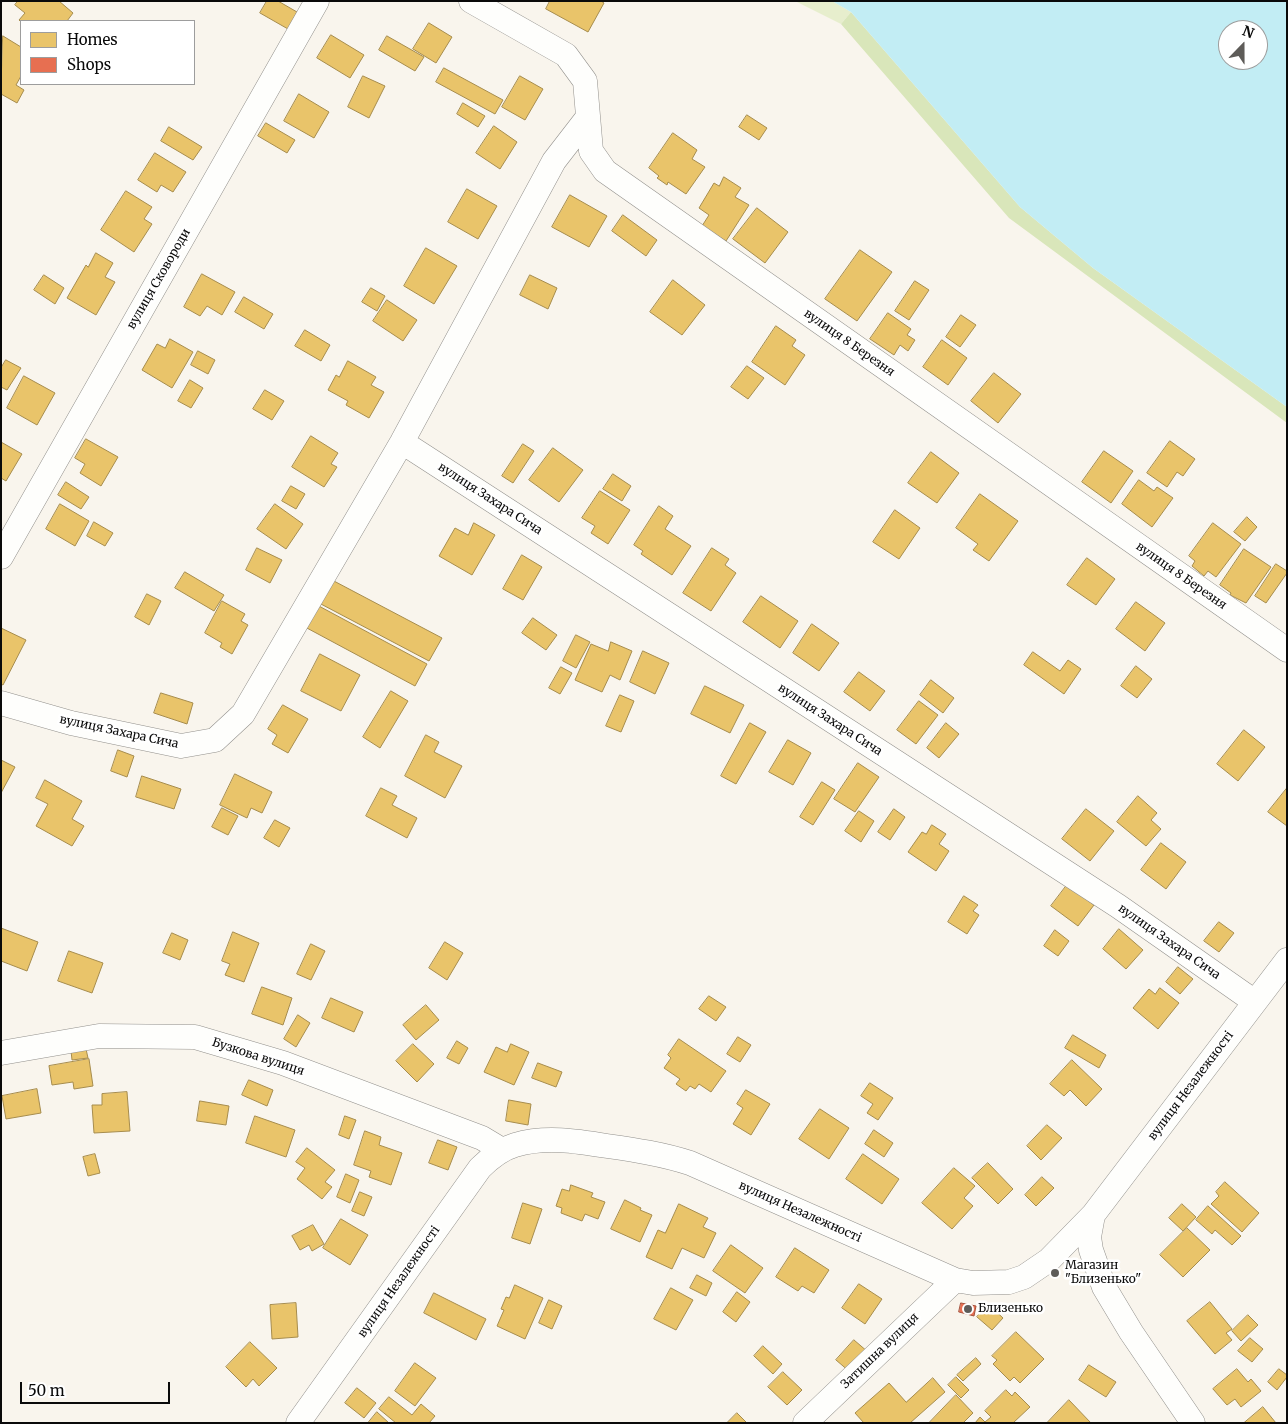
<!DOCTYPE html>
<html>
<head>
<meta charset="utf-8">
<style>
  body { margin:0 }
  #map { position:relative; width:1288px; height:1424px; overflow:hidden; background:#f9f5ed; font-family:Merriweather,serif }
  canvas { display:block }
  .frame { position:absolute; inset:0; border:2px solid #0a0a0a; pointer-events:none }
  .legend { position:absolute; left:20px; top:20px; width:175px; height:65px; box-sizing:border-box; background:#fff; border:1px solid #9d9d9d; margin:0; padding:6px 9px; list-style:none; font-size:15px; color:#0a0a0a }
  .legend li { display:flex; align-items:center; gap:10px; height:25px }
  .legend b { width:25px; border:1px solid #9d9d9d }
  .north { position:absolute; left:1218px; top:20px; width:50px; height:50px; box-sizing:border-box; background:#fff; border:1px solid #9d9d9d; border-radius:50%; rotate:22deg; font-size:14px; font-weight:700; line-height:20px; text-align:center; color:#0a0a0a }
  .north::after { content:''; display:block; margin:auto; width:18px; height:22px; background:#5e5c59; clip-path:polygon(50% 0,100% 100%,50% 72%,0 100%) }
  .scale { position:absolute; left:20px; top:1382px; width:150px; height:22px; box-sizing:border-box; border:2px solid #0a0a0a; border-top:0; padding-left:6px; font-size:15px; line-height:18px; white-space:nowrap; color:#0a0a0a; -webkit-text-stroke:4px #fff; paint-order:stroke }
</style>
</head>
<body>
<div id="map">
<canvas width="1288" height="1424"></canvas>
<div class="frame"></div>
<ul class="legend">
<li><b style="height:14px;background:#e9c46a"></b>Homes</li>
<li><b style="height:14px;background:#e76f51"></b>Shops</li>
</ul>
<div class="north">N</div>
<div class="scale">50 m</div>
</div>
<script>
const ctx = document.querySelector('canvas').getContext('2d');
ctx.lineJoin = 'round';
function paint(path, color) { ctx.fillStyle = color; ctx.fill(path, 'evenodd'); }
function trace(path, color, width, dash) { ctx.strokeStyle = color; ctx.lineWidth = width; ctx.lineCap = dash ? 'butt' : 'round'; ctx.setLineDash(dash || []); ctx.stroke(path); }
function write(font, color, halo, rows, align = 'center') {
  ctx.font = font + ' Merriweather,serif'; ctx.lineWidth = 5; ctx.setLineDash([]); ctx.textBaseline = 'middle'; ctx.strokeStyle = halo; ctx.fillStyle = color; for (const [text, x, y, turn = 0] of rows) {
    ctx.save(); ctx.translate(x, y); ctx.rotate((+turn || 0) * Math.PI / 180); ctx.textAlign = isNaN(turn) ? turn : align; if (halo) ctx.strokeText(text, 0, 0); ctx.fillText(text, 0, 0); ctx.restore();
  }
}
paint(new Path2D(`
  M795 1H832L851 12 841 24Z`), '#e7eecd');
paint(new Path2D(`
  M851 12 1020 207 1093 268 1287 407V423L1009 218 841 24Z`), '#d9e6ba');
paint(new Path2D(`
  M832 1H1287V407L1093 268 1020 207 851 12ZM1228 30H1258V60H1228Z`), '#c2edf4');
const homes = new Path2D(`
  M18 1H59L73 13 67 21 21 22 19 20 25 13 15 5Z
  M267 1H278L297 12 288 29 260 13Z
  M550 1H601L604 3 588 32 546 9Z
  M429 23 452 37 436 63 413 49Z
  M331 35 364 55 350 78 317 58Z
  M3 36 21 47V76L16 85 24 90 17 103 1 94Z
  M387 36 424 57 415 71 379 50Z
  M444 68 503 100 495 114 436 82Z
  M363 76 385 86 369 118 348 107Z
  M520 76 543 89 525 120 502 107Z
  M299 94 329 112 314 138 284 121Z
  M463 103 485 116 478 127 457 114Z
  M747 115 767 128 759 140 739 127Z
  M266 123 295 140 287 153 258 136Z
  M494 126 517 142 500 169 476 153Z
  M169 127 202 147 193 160 161 141Z
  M673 133 697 150 692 159 705 167 686 194 668 182 667 185 657 178 659 176 649 168Z
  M155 153 186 172 173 192 161 185 157 192 138 180Z
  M724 177 741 188 735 197 749 205 726 241 702 226 709 215 699 208 714 183 719 186Z
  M467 189 497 206 478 239 448 222Z
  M126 191 152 207 144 219 152 224 134 252 101 230Z
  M570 195 607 216 589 247 552 227Z
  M757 208 788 232 765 263 733 239Z
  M623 215 657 240 646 256 612 231Z
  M426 248 457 266 434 304 404 286Z
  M860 250 892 272 857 321 825 299Z
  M96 253 113 263 105 277 115 282 96 315 67 298 86 265 88 267Z
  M202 274 235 292 222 315 207 306 200 316 184 307Z
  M44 275 64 288 55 304 34 290Z
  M530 275 557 288 548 309 520 295Z
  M673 280 705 305 682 335 650 312Z
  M915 281 929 290 909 320 895 311Z
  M371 288 385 296 377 311 362 302Z
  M244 297 273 314 264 329 235 312Z
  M387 300 417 320 403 341 373 321Z
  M888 313 911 329 907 335 915 340 908 351 900 345 894 355 870 339Z
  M961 315 976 325 960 347 946 337Z
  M776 326 796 340 792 346 805 355 785 385 752 362Z
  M305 330 330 345 321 361 295 346Z
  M170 339 193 352 172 388 142 370 157 344 165 348Z
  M942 340 967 358 948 385 923 367Z
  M198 351 215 360 208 374 191 365Z
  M6 360 21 368 7 390 1 387V368Z
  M348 361 376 377 371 385 384 392 369 418 346 405 348 401 328 390 336 375 339 377Z
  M747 366 764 378 748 399 731 387Z
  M994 373 1021 394 998 423 971 401Z
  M24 376 55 393 37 425 7 408Z
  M190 380 203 388 191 408 178 401Z
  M265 390 284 401 272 420 253 409Z
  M311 436 338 453 331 464 337 467 324 487 292 467Z
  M86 439 118 457 101 486 80 473 85 464 75 458Z
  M1170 441 1195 459 1183 476 1177 472 1167 487 1147 473Z
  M1 442 22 454 6 481 1 478Z
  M523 444 534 451 513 483 502 476Z
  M553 448 583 470 559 502 529 480Z
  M1104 451 1133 471 1111 503 1082 482Z
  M931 452 959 473 937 503 908 483Z
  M613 474 631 486 622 501 603 489Z
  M1139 480 1154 491 1157 487 1173 498 1152 527 1122 504Z
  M66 482 89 497 81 509 58 495Z
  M291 486 305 494 296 509 282 501Z
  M600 491 630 510 608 544 591 533 595 526 582 518Z
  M980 494 1018 521 989 561 973 550 978 544 956 528Z
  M60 504 89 521 75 546 46 529Z
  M275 504 303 524 286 549 257 529Z
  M659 506 673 516 665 529 691 546 672 575 641 554 643 551 634 545Z
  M895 510 920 528 899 559 873 542Z
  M1247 517 1257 527 1245 541 1234 532Z
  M94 522 113 533 105 546 87 536Z
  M474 523 495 535 472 575 439 556 455 528 468 535Z
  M1213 523 1241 544 1216 577 1208 571 1204 576 1192 566 1195 561 1189 556Z
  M257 548 282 560 270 583 246 570Z
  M712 548 729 559 725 565 736 573 711 611 683 593Z
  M1244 549 1271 567 1246 603 1230 595 1231 593 1220 585Z
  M522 555 542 567 523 600 503 589Z
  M1087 558 1115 579 1096 605 1067 585Z
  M1276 564 1287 571V573L1266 603 1255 596Z
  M185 572 224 595 214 611 175 588Z
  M332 580 442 638 429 661 319 603Z
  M147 594 161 601 149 625 135 617Z
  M761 596 798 621 780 648 743 622Z
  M222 601 245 614 241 621 248 625 232 654 220 647 222 643 205 633Z
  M1136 602 1165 623 1145 651 1116 629Z
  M317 605 427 664 415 686 305 627Z
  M533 618 557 635 546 650 522 633Z
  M812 624 839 643 819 671 793 653Z
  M1 628 26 640 3 685 1 684Z
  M576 635 590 642 576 668 563 661Z
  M611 642 632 651 620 680 610 675 602 692 575 680 591 644 608 651Z
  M643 651 669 663 655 694 630 682Z
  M1033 652 1060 671 1068 660 1081 669 1064 694 1024 665Z
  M320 654 360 675 341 711 301 691Z
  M1136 666 1152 679 1137 698 1121 686Z
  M561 667 572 673 560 694 549 688Z
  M859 672 885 691 870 711 844 692Z
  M931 680 954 698 943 713 920 695Z
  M705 686 744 705 730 733 691 714Z
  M391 691 408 701 380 748 363 737Z
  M161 693 193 703 187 724 154 713Z
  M620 695 634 701 621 732 606 726Z
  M919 701 938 715 916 744 897 730Z
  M283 705 308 719 288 753 272 744 277 735 268 729Z
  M750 723 766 732 736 784 721 776Z
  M946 723 959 734 939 758 927 748Z
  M1244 730 1265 747 1238 781 1217 764Z
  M426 735 439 742 434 752 462 766 445 798 405 776Z
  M788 740 811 753 793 785 769 772Z
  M118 750 134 756 127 777 111 771Z
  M1 760 15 767 1 793Z
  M858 763 879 777 855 812 834 799Z
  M235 774 272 792 262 813 251 808 247 818 220 805Z
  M142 776 181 789 174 809 136 797Z
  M45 780 82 801 72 819 84 826 72 846 36 826 48 804 36 798Z
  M822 782 835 790 813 825 800 817Z
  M381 788 397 796 392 805 417 818 407 838 366 816Z
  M1287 788V826L1268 812Z
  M1138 796 1157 813 1151 820 1161 829 1146 846 1117 822Z
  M222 808 238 816 228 835 212 827Z
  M894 809 905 817 890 840 878 832Z
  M1086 809 1114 831 1090 861 1062 839Z
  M859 811 874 821 861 842 845 831Z
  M275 820 290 828 279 847 264 838Z
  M932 825 946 834 939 844 949 851 936 871 908 852 922 832 926 834Z
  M1161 843 1186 862 1166 889 1141 870Z
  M1067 885 1094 905 1078 926 1051 906Z
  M964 896 978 905 973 911 979 915 967 934 948 922Z
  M1219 922 1234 933 1219 952 1204 941Z
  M1 928 38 942 27 971 1 961Z
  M1119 929 1143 950 1126 969 1103 949Z
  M1055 930 1069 941 1058 956 1044 946Z
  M233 932 259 943 244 982 225 975 230 964 222 961Z
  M172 933 188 940 180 960 163 953Z
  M445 942 463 953 447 980 429 968Z
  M311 944 325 951 311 980 297 974Z
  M69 951 103 963 92 993 58 981Z
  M1178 967 1193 979 1180 994 1166 982Z
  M262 987 292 998 283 1025 252 1014Z
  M1160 988 1179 1003 1158 1029 1133 1008 1149 989 1155 994Z
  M709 996 726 1007 716 1021 699 1009Z
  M331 998 363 1012 354 1032 322 1018Z
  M426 1005 439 1020 416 1040 403 1025Z
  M298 1015 310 1023 296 1047 284 1039Z
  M1073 1035 1106 1055 1099 1068 1065 1048Z
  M738 1037 751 1045 740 1062 727 1054Z
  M679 1039 726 1071 711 1092 699 1084 695 1089 690 1086 686 1091 676 1084 680 1079 664 1068 671 1058 668 1055Z
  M457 1041 468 1048 459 1064 447 1058Z
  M413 1044 434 1064 417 1082 396 1061Z
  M511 1044 529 1052 514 1085 484 1072 496 1047 507 1052Z
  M86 1049 88 1058 72 1060 71 1051Z
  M89 1059 93 1086 74 1089 73 1082 52 1085 49 1066Z
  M1072 1060 1102 1089 1086 1106 1070 1090 1064 1096 1050 1084Z
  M538 1063 562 1072 556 1087 532 1078Z
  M249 1080 273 1090 267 1106 242 1095Z
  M870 1083 893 1098 878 1120 867 1113 873 1104 861 1096Z
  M37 1089 41 1113 6 1119 2 1096Z
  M746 1090 770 1104 751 1135 733 1124 743 1108 737 1104Z
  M127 1092 130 1131 94 1133 92 1105H102V1094Z
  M509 1100 531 1104 528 1125 506 1121Z
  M200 1101 229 1106 226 1125 197 1121Z
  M820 1109 849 1128 829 1159 799 1139Z
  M255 1116 295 1130 286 1157 246 1143Z
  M345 1116 356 1120 349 1139 339 1135Z
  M1047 1125 1062 1138 1041 1160 1027 1146Z
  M874 1130 893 1143 884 1157 865 1144Z
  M365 1131 381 1137 379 1145 402 1153 391 1185 369 1177 371 1171 354 1165Z
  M438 1140 457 1147 448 1170 429 1163Z
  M307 1148 335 1170 325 1182 332 1187 322 1199 297 1179 305 1168 296 1162Z
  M95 1154 100 1173 88 1176 83 1157Z
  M863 1154 899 1179 882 1204 846 1179Z
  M988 1163 1013 1189 998 1204 972 1178Z
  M954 1168 975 1186 964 1198 973 1206 952 1229 922 1203Z
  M346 1174 359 1180 350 1203 337 1197Z
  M1042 1177 1054 1188 1036 1206 1025 1195Z
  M1225 1182 1259 1213 1242 1232 1211 1204 1219 1196 1216 1192Z
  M571 1185 593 1193 591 1197 605 1202 598 1219 585 1214 582 1221 561 1213 562 1208 556 1206 562 1189 569 1191Z
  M360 1192 372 1197 364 1216 352 1211Z
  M625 1200 641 1208 640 1210 652 1215 640 1242 611 1229Z
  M523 1203 542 1209 530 1244 512 1238Z
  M679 1204 708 1218 703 1227 716 1233 704 1258 682 1248 672 1269 646 1257 658 1230 665 1233Z
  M1182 1204 1196 1217 1183 1231 1169 1218Z
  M1208 1206 1241 1236 1232 1245 1215 1230 1212 1234 1196 1220Z
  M341 1219 368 1235 350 1265 323 1248Z
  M313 1225 324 1244 312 1251 309 1245 300 1250 292 1236Z
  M1187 1228 1210 1250 1183 1277 1160 1255Z
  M731 1245 763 1268 745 1293 713 1271Z
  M795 1248 829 1270 814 1293 802 1286 798 1291 776 1277Z
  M697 1275 712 1283 706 1296 690 1288Z
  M859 1284 882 1299 865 1324 842 1308Z
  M515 1285 543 1298 525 1339 497 1326 504 1310 501 1309 506 1297 509 1298Z
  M671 1288 693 1300 676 1330 654 1319Z
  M737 1292 750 1302 736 1322 723 1312Z
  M434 1293 486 1319 476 1340 424 1313Z
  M549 1300 562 1306 552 1329 539 1323Z
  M1210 1302 1232 1329 1226 1333 1232 1340 1215 1354 1187 1321Z
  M296 1303 298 1337 272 1339 270 1305Z
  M988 1304 1003 1318 992 1330 977 1317Z
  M1248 1315 1258 1325 1241 1341 1232 1331Z
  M1016 1332 1044 1359 1020 1383 1014 1377 1010 1381 993 1364 997 1360 992 1356Z
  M1250 1338 1263 1349 1252 1362 1238 1351Z
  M854 1340 868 1352 850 1372 836 1360Z
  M250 1342 277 1368 259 1386 253 1379 246 1387 226 1367Z
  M763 1346 782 1364 773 1374 754 1356Z
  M976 1358 981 1364 963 1381 957 1375Z
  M415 1363 436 1378 415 1406 395 1391Z
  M1089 1365 1116 1382 1106 1397 1079 1380Z
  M1237 1369 1248 1382 1251 1379 1261 1391 1241 1407 1235 1399 1227 1405 1213 1389Z
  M1279 1369 1287 1375V1377L1277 1390 1268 1382Z
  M783 1372 802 1390 787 1405 768 1387Z
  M956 1377 969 1390 961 1398 948 1385Z
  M933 1378 945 1392 910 1423H864L855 1413 889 1383 906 1402Z
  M357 1388 376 1403 364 1418 345 1403Z
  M1006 1390 1012 1396 1015 1392 1030 1407 1013 1423H975L980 1417 985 1422 991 1417 985 1411Z
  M956 1395 973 1413 963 1423H929Z
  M389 1397 412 1415 421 1404 435 1416 429 1423H396L379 1409Z
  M1069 1400 1091 1423H1047Z
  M1263 1407 1276 1423H1244Z
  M377 1412 389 1423H368Z
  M737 1413 747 1423H727Z`);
paint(homes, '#e9c46a');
trace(homes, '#a68c4d', 1);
const shops = new Path2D(`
  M961 1303 976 1306 974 1316 959 1312Z`);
paint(shops, '#e76f51');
trace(shops, '#a5513c', 1);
const minor = new Path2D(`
  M471 1 566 55 585 81 591 151 605 171 1287 650
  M402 442 1118 906 1255 1002
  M1 557 317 1
  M1 703 71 723 181 746 215 740 243 714 402 442 554 161 588 117
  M1 1053 99 1036 195 1037 283 1063 482 1138 502 1150
  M1093 1215 1089 1237 1091 1250 1104 1287 1131 1332 1193 1423
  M298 1423 480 1168C490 1158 501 1149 515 1145 545 1136 576 1141 607 1146 635 1150 662 1154 690 1163L955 1280 973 1283 1009 1282 1024 1277 1049 1260 1093 1215 1287 960
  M805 1423 955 1280`);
trace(minor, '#92908c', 25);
trace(minor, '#fefefc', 24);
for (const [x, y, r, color] of [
  [1055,1273,5,"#5e5c59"],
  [968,1309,5,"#5e5c59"]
]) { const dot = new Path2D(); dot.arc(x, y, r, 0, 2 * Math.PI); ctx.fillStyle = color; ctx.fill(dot); trace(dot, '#fff', 2); }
write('12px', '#0a0a0a', '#fff', [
  ["вулиця Сковороди",159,279,-60],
  ["вулиця 8 Березня",849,343,35],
  ["вулиця Захара Сича",490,499,33],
  ["вулиця 8 Березня",1181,576,35],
  ["вулиця Захара Сича",830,720,33],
  ["вулиця Захара Сича",119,732,12],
  ["вулиця Захара Сича",1169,942,35],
  ["Бузкова вулиця",258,1057,18],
  ["вулиця Незалежності",1191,1086,-53],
  ["вулиця Незалежності",800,1212,24],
  ["вулиця Незалежності",399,1282,-55],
  ["Затишна вулиця",880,1351,-44]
]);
write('12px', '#0a0a0a', '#fff', [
  ["Магазин",1065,1266],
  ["\"Близенько\"",1065,1280],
  ["Близенько",978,1309]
], 'left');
</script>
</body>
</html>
